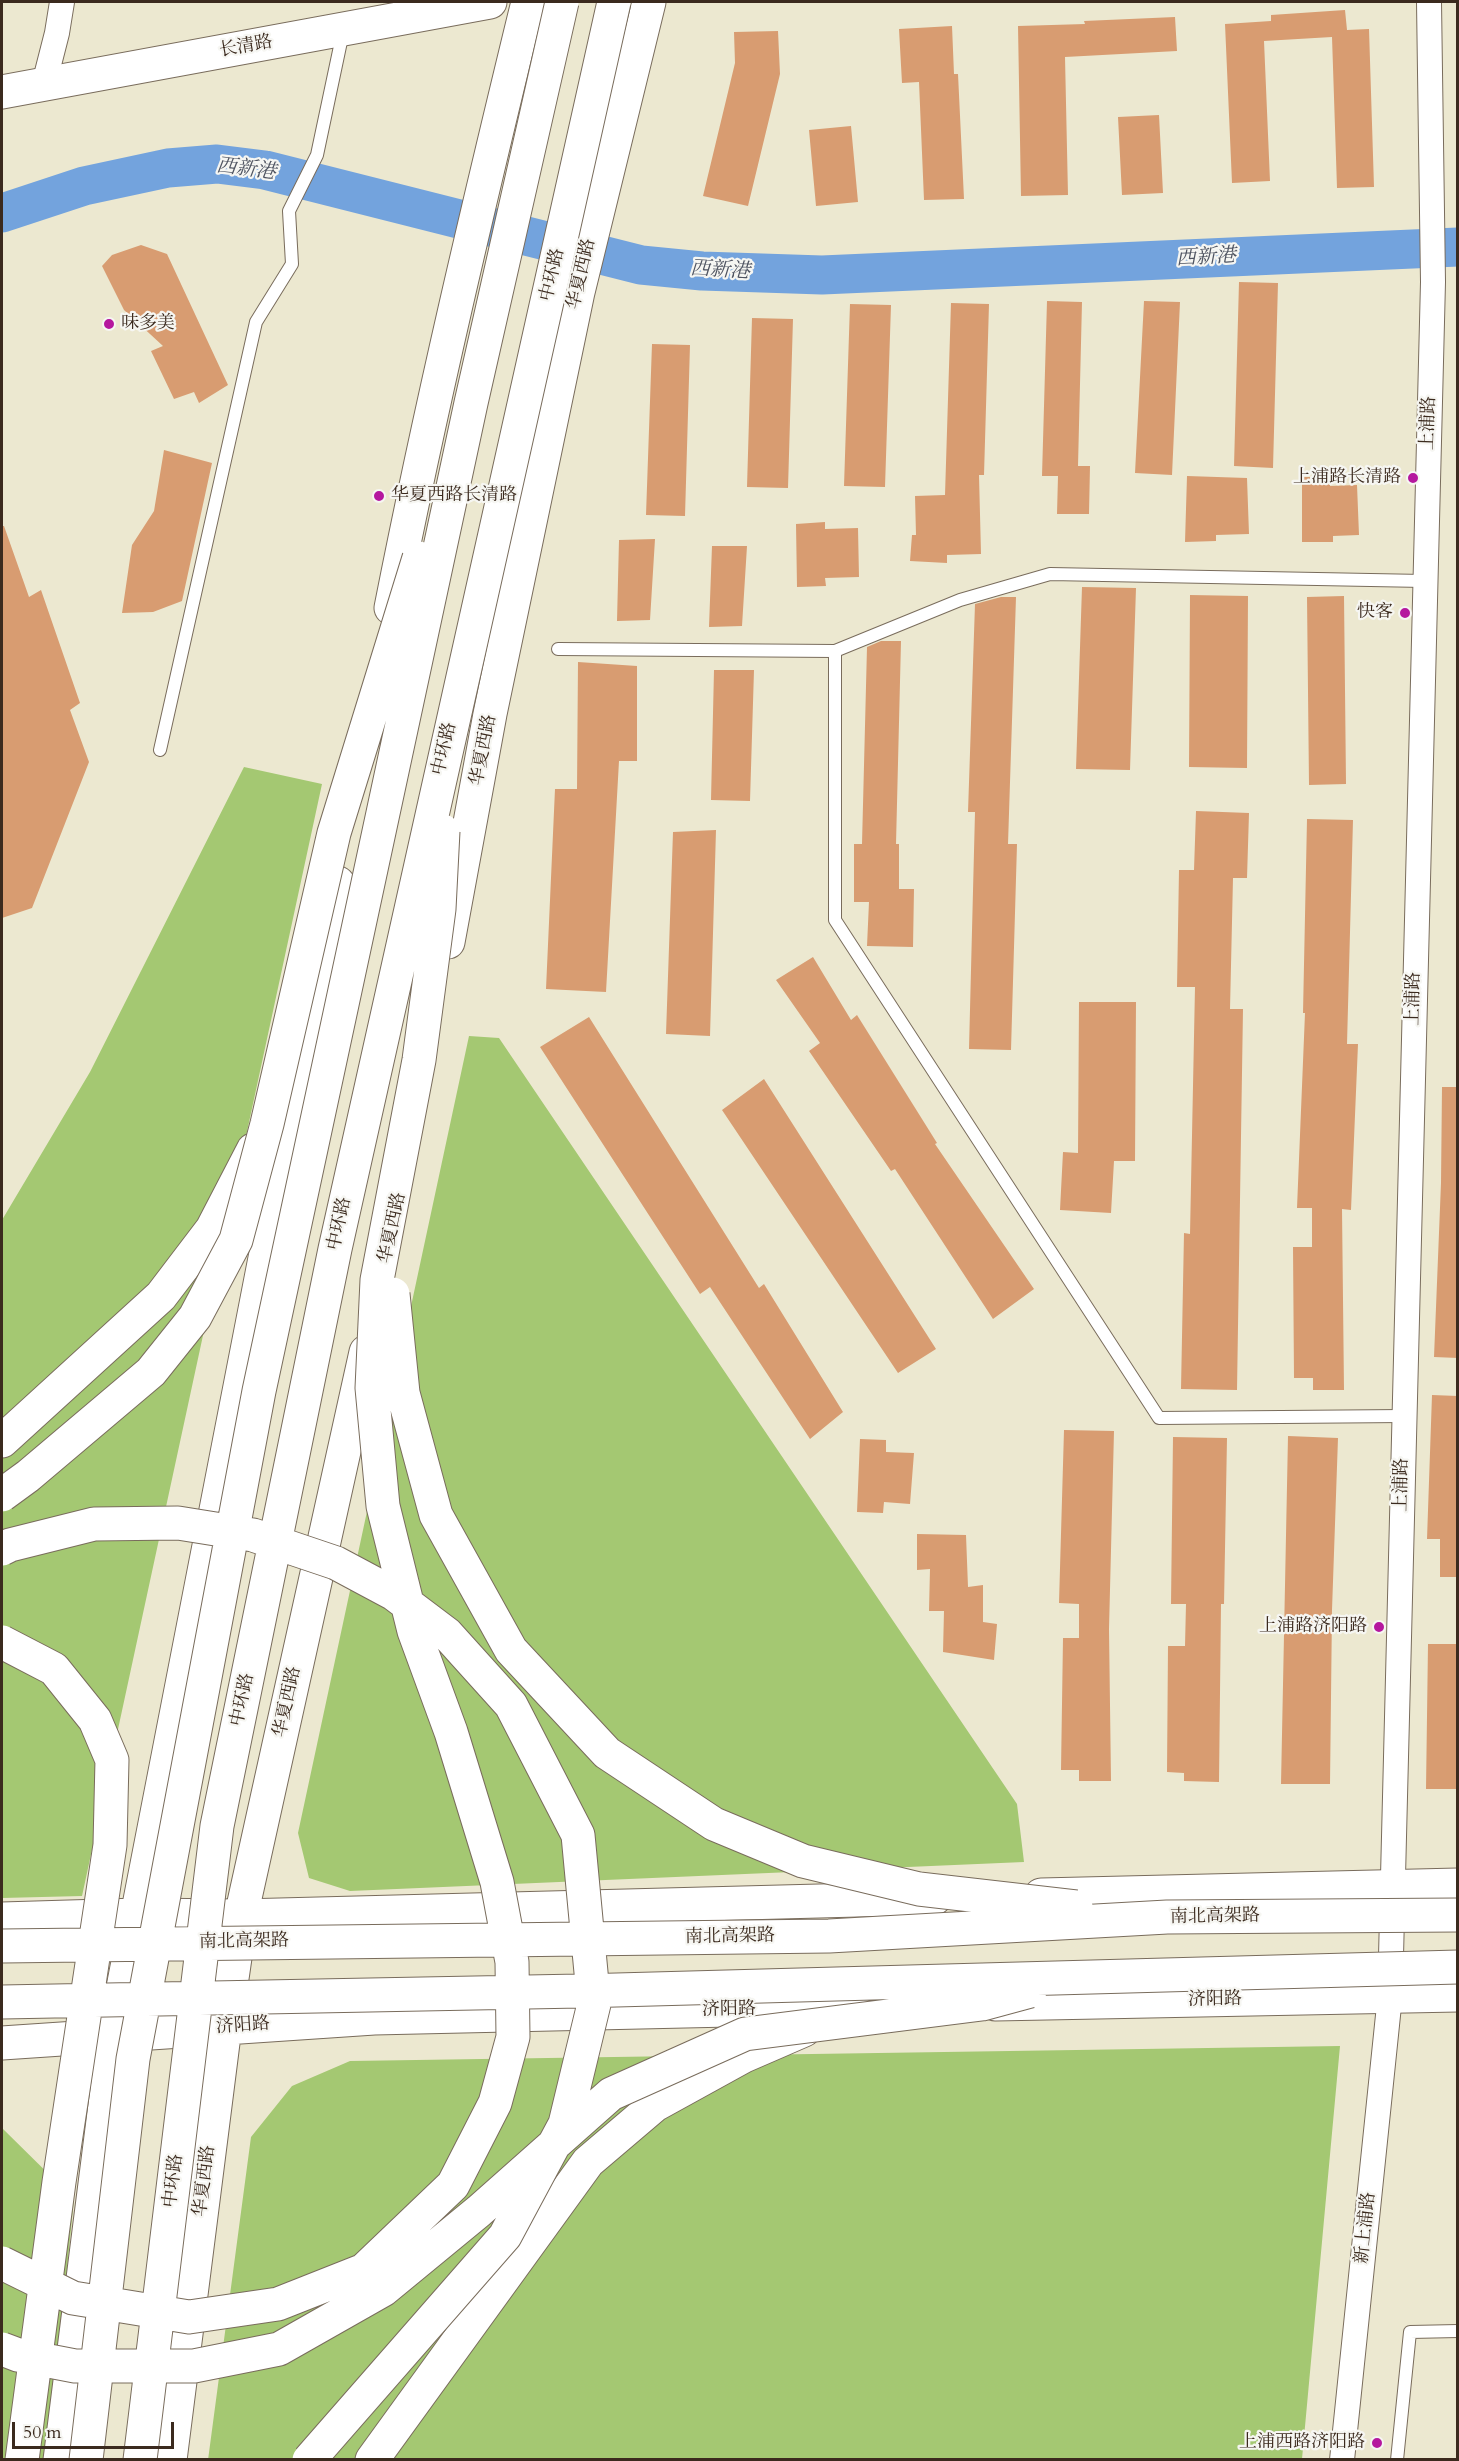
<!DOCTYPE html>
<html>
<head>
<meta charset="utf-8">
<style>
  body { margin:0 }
  #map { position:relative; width:1459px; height:2461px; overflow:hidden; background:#ece8d0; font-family:Cardo,serif }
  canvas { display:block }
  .frame { position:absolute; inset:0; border:3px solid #3b2a1e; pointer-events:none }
  .scale { position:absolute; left:12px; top:2422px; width:162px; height:27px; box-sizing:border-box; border:3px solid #3b2a1e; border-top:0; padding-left:8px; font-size:18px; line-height:21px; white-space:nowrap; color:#3b2a1e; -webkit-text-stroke:4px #f6f6f2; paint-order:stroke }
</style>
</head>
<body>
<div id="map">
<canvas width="1459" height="2461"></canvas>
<div class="frame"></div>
<div class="scale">50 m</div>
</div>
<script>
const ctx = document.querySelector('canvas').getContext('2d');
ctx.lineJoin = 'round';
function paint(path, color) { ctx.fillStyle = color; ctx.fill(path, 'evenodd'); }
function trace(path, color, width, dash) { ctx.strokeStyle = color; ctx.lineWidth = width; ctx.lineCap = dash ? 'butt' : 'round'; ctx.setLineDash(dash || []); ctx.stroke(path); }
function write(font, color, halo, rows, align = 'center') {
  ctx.font = font + ' Cardo,"Noto Serif SC",serif'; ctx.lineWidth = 4.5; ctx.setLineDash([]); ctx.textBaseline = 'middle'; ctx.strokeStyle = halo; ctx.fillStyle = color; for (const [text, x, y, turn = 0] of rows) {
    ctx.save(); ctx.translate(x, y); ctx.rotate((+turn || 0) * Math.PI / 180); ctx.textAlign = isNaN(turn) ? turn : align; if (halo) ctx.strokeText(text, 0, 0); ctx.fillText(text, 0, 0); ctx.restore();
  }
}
paint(new Path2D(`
  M244 767 322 784 82 1896 2 1898V1220L90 1072Z
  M469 1036 499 1038 1017 1804 1024 1862 350 1891 309 1878 298 1833Z
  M1340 2046 1302 2459 208 2460 251 2137 292 2086 350 2061Z
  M2 2128 74 2199 48 2459H2Z`), '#a4c872');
trace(new Path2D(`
  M2 213 84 186 168 168 217 164 265 170 641 265 702 271 822 275 1458 247`), '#73a3dd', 39);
paint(new Path2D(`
  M1345 10 1347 30 1369 29 1374 187 1337 188 1332 37 1264 41 1270 181 1232 183 1225 24 1271 21V15Z
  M1175 17 1177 51 1065 57 1068 195 1021 196 1018 26 1085 24 1084 21Z
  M952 26 954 74H958L964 199 924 200 919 82 902 83 899 29Z
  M778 31 780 74 748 206 703 196 735 63 734 32Z
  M1159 115 1163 193 1122 195 1118 117Z
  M851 126 858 202 816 206 809 130Z
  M141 245 167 254 228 385 199 403 194 392 174 399 151 351 163 346 124 310 102 266 112 255Z
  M1239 282 1278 283 1273 468 1234 466Z
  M1047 301 1082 302 1078 466H1090L1089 514H1057L1058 476H1042Z
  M1144 301 1180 302 1172 475 1135 473Z
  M951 303 989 304 984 475H979L981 554 947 555V563L910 561 912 535H916L915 496 945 495Z
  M850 304 891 305 885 487 844 486Z
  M752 318 793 319 788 488 747 487Z
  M652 344 690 345 685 516 646 515Z
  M164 450 212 463 182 601 153 612 122 613 132 545 154 511Z
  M1187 476 1247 478 1249 534 1216 535V541L1185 542Z
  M1302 477H1331L1330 486 1357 485 1359 535 1333 536V542H1302Z
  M825 522V529L858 528 859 577 825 578 826 586 797 587 796 524Z
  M2 526H4L29 597 41 590 80 703 70 710 89 762 32 908 2 918Z
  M655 539 650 620 617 621 619 540Z
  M712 546H747L742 626 709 627Z
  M1082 587 1136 588 1130 770 1076 769Z
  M1190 595 1248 596 1247 768 1189 767Z
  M1344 596 1346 784 1309 785 1307 597Z
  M1001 597H1016L1008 844H1017L1011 1050 969 1049 975 812H968L975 604Z
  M881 641H901L896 844H899V889H914L913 947 867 946 869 902H854V844H862L867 647Z
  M578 662 637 666V761H619L606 992 546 989 555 789H577Z
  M714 670H754L750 801 711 800Z
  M1196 811 1249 813 1247 878H1233L1230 1009H1243L1237 1390 1181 1389 1184 1233 1190 1234 1195 987H1177L1179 870H1194Z
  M1307 819 1353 820 1347 1044H1358L1351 1210 1342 1209 1344 1390H1313V1378H1294L1293 1247H1312V1208H1297L1305 1013H1303Z
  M716 830 710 1036 666 1034 673 832Z
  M813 957 851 1020 857 1015 937 1143 935 1144 1034 1289 993 1319 895 1169 891 1171 809 1051 820 1043 776 980Z
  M1079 1002H1136L1135 1161H1114L1111 1213 1060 1210 1063 1152 1078 1153Z
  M589 1017 759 1288 764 1284 843 1412 810 1439 710 1287 700 1294 540 1047Z
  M764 1079 936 1349 898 1373 722 1110Z
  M1442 1087H1458V1358L1434 1357 1441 1183Z
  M1432 1395 1458 1396V1577H1440V1539H1427Z
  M1064 1430 1114 1431 1109 1629 1111 1781H1079V1770H1061L1063 1638H1079V1604L1059 1603Z
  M1288 1436 1338 1438 1332 1610 1330 1784H1281Z
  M1173 1437 1227 1438 1224 1604H1221L1219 1782 1184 1781V1773L1167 1772 1168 1646H1185L1186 1604H1171Z
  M860 1439 886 1440V1452L914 1453 910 1504 884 1502 883 1513 857 1512Z
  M917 1534 966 1535 968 1587 983 1585V1622L997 1624 994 1660 943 1652 944 1611H929L930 1569 917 1570Z
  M1428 1644H1458V1789H1426Z`), '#d89c71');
const service = new Path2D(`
  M558 649 835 651 960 600 1050 574 1424 581
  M835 651V920L1159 1418 1404 1416
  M160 750 256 322 292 264 289 211 317 155 343 32
  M1397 2460 1410 2332 1458 2331`);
const minor = new Path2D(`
  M44 84 57 33 62 2
  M1342 2460 1390 1996 1433 282 1429 2`);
const secondary = new Path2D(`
  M2 92 490 2`);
const primary = new Path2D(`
  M391 608C431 405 479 203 528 2
  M448 942 490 714 578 292 649 2
  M1041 1895 1458 1885
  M2 1919 136 1915 241 1916 935 1898
  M995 2004 1458 1995
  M2 2043 374 2018 863 2007
  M60 2460 114 2034 338 883
  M170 2460 225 2027 241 1916 366 1352`);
const trunk = new Path2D(`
  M2 1441 161 1296 212 1229 253 1150
  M372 2460 588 2162 655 2105 744 2056 804 2030`);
trace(service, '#796c5c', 14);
trace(minor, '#796c5c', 26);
trace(secondary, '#796c5c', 35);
trace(primary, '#796c5c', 35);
trace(trunk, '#796c5c', 35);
trace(service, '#fff', 12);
trace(minor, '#fff', 24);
trace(secondary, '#fff', 33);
trace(primary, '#fff', 33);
trace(trunk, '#fff', 33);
const trunkBridge = new Path2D(`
  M393 1294 403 1393 436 1515 511 1650 607 1753 714 1824 803 1861 919 1889 1076 1907
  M2 1495 28 1476 151 1372 195 1317 236 1240 267 1124 334 833 419 558
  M2 1549 10 1545 94 1524 178 1523 253 1535 336 1563 394 1594 447 1634 511 1705 578 1835 594 2004 565 2124 505 2236 309 2460
  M2 1642 54 1669 95 1720 112 1760 110 1845 59 2182 22 2460
  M2 1946 829 1936 1167 1917 1458 1915
  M2 2002 580 1991 1458 1967
  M2 2263 73 2298 189 2317 278 2304 364 2270 453 2185 495 2103 513 2037 512 1962 497 1882 451 1732 414 1631 383 1506 372 1388 377 1280 419 1060 439 909 443 831
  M2 2349 18 2355 75 2366H194L279 2349 383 2290 479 2211 611 2094 745 2034 982 2004 1030 1991
  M86 2460 133 2059 259 1391 471 403 562 2
  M140 2460 217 1826 335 1249 614 2`);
trace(trunkBridge, '#796c5c', 35, []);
trace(trunkBridge, '#fff', 33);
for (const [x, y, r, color] of [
  [109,324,6,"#b5179e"],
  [1413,478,6,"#b5179e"],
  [379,496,6,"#b5179e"],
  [1405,613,6,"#b5179e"],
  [1379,1627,6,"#b5179e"],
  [1377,2443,6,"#b5179e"]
]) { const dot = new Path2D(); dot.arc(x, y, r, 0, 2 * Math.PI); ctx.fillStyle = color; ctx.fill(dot); trace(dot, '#f6f6f2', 2); }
write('18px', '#3b2a1e', '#f6f6f2', [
  ["长清路",246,47,-10],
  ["华夏西路",582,274,-77],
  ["中环路",553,275,-77],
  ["上浦路",1429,423,-88],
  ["中环路",445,749,-77],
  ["华夏西路",484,750,-79],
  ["上浦路",1414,999,-89],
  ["中环路",340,1224,-78],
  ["华夏西路",393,1228,-78],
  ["上浦路",1402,1485,-89],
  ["中环路",243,1700,-78],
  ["华夏西路",288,1702,-78],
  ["南北高架路",1215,1917,-1],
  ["南北高架路",730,1937,-1],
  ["南北高架路",244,1942,-1],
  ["济阳路",1215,2000,-1],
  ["济阳路",729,2010,-1],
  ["济阳路",243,2026,-4],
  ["中环路",174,2181,-83],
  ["华夏西路",205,2181,-83],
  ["新上浦路",1366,2228,-84]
]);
write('18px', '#3b2a1e', '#f6f6f2', [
  ["味多美",121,324,"left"],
  ["上浦路长清路",1401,478],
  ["华夏西路长清路",391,496,"left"],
  ["快客",1393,613],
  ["上浦路济阳路",1367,1627],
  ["上浦西路济阳路",1365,2443]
], 'right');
write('italic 20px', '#4f5461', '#f6f6f2', [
  ["西新港",246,170,7],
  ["西新港",1206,258,-3],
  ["西新港",720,271,3]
]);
</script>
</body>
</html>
